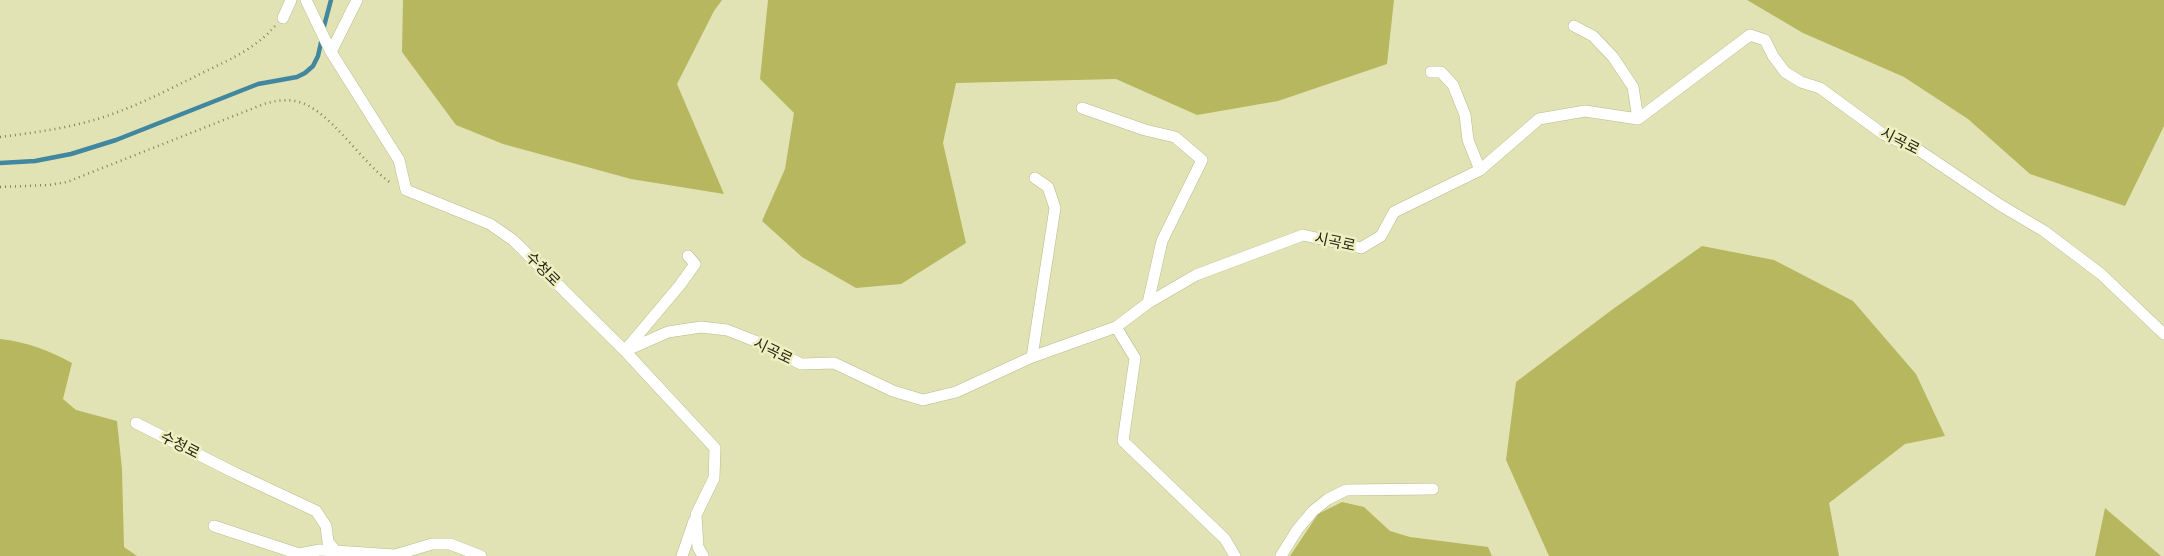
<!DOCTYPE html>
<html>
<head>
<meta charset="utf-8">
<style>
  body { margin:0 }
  canvas { display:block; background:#e2e3b4 }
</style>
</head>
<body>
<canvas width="2164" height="556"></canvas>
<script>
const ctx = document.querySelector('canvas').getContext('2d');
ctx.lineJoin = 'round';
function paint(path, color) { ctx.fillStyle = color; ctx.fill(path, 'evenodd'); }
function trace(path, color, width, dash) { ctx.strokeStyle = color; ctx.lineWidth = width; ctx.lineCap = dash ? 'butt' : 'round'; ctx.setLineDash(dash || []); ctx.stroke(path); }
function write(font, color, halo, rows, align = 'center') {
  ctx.font = font + ' Commissioner,"Noto Sans KR",sans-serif'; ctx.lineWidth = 5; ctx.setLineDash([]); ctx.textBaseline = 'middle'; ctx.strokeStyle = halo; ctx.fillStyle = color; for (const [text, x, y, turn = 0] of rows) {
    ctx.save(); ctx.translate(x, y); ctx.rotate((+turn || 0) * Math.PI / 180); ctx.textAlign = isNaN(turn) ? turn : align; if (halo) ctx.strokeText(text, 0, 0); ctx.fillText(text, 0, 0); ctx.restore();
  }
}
paint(new Path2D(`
  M403 0H722L714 11 677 84 724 194 631 179 503 144 456 125 402 52Z
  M768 0H1394L1387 64 1278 101 1197 115 1116 79 956 83 943 143 966 243 901 284 856 288 802 257 762 221 785 169 794 113 760 79Z
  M1747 0H2164V126L2125 206 2030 174 1968 119 1904 77 1803 33Z
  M1702 246 1774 260 1853 301 1916 374 1945 436 1905 444 1829 503 1839 556H1549L1506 460 1516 382 1613 309Z
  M0 339C27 342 48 350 72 363L63 399 76 410 117 421 122 469 124 547 137 556H0Z
  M1342 502 1364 507 1390 531 1410 537 1488 547 1492 556H1290L1318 514Z
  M2105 508 2161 556H2095Z`), '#b7b760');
trace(new Path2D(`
  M323 30 331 0
  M0 163 35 161 71 154 116 140 258 84 297 77 305 73 313 66 318 56 322 38`), '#41879f', 4.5);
const street = new Path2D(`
  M306 0 331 52 399 160 406 190 490 224 513 240 625 351 715 448 714 478 696 515 698 547 703 556
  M283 18 291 0
  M1574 26 1593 36 1613 57 1633 87 1638 119
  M331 52 357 0
  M1431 72H1441L1453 85 1465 115 1468 140 1480 170
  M1082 108 1145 130 1175 137 1202 160 1162 241 1148 303
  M1116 327 1135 358 1123 441 1225 539 1235 556
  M627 348 680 285 695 264 688 256
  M625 351 668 332 701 327 727 330 755 341 801 364 834 363 893 391 923 400 956 392 1032 357 1116 327 1148 303 1196 275 1303 235 1361 248 1381 236 1394 212 1480 170 1539 119 1585 111 1638 119 1750 35 1765 40 1773 56 1785 72 1801 82 1820 88 1883 134 1920 151 2000 205 2044 231 2101 274 2164 334
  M1032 357 1055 208 1048 187 1035 178
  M136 423 235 473 316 511 326 526 328 542 338 554
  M214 526 299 554 320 550 395 555 432 544H450L481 556
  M682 556 694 521
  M1281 556 1297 530 1313 511 1328 499 1346 490 1433 489`);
trace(street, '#b9ba8d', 12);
trace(new Path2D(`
  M0 137C39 132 78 127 115 113 145 102 174 87 202 73 229 60 255 49 275 26
  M0 187 49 185 67 182 264 104C274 101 284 99 295 101 328 106 362 164 391 183`), '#818262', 2.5, [1, 4]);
trace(street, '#fff', 11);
write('15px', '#262614', '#eff0c1', [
  ["시곡로",1900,141,27],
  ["시곡로",1335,242,12],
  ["수청로",543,269,45],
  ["시곡로",773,351,26],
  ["수청로",180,445,27]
]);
</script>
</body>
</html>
